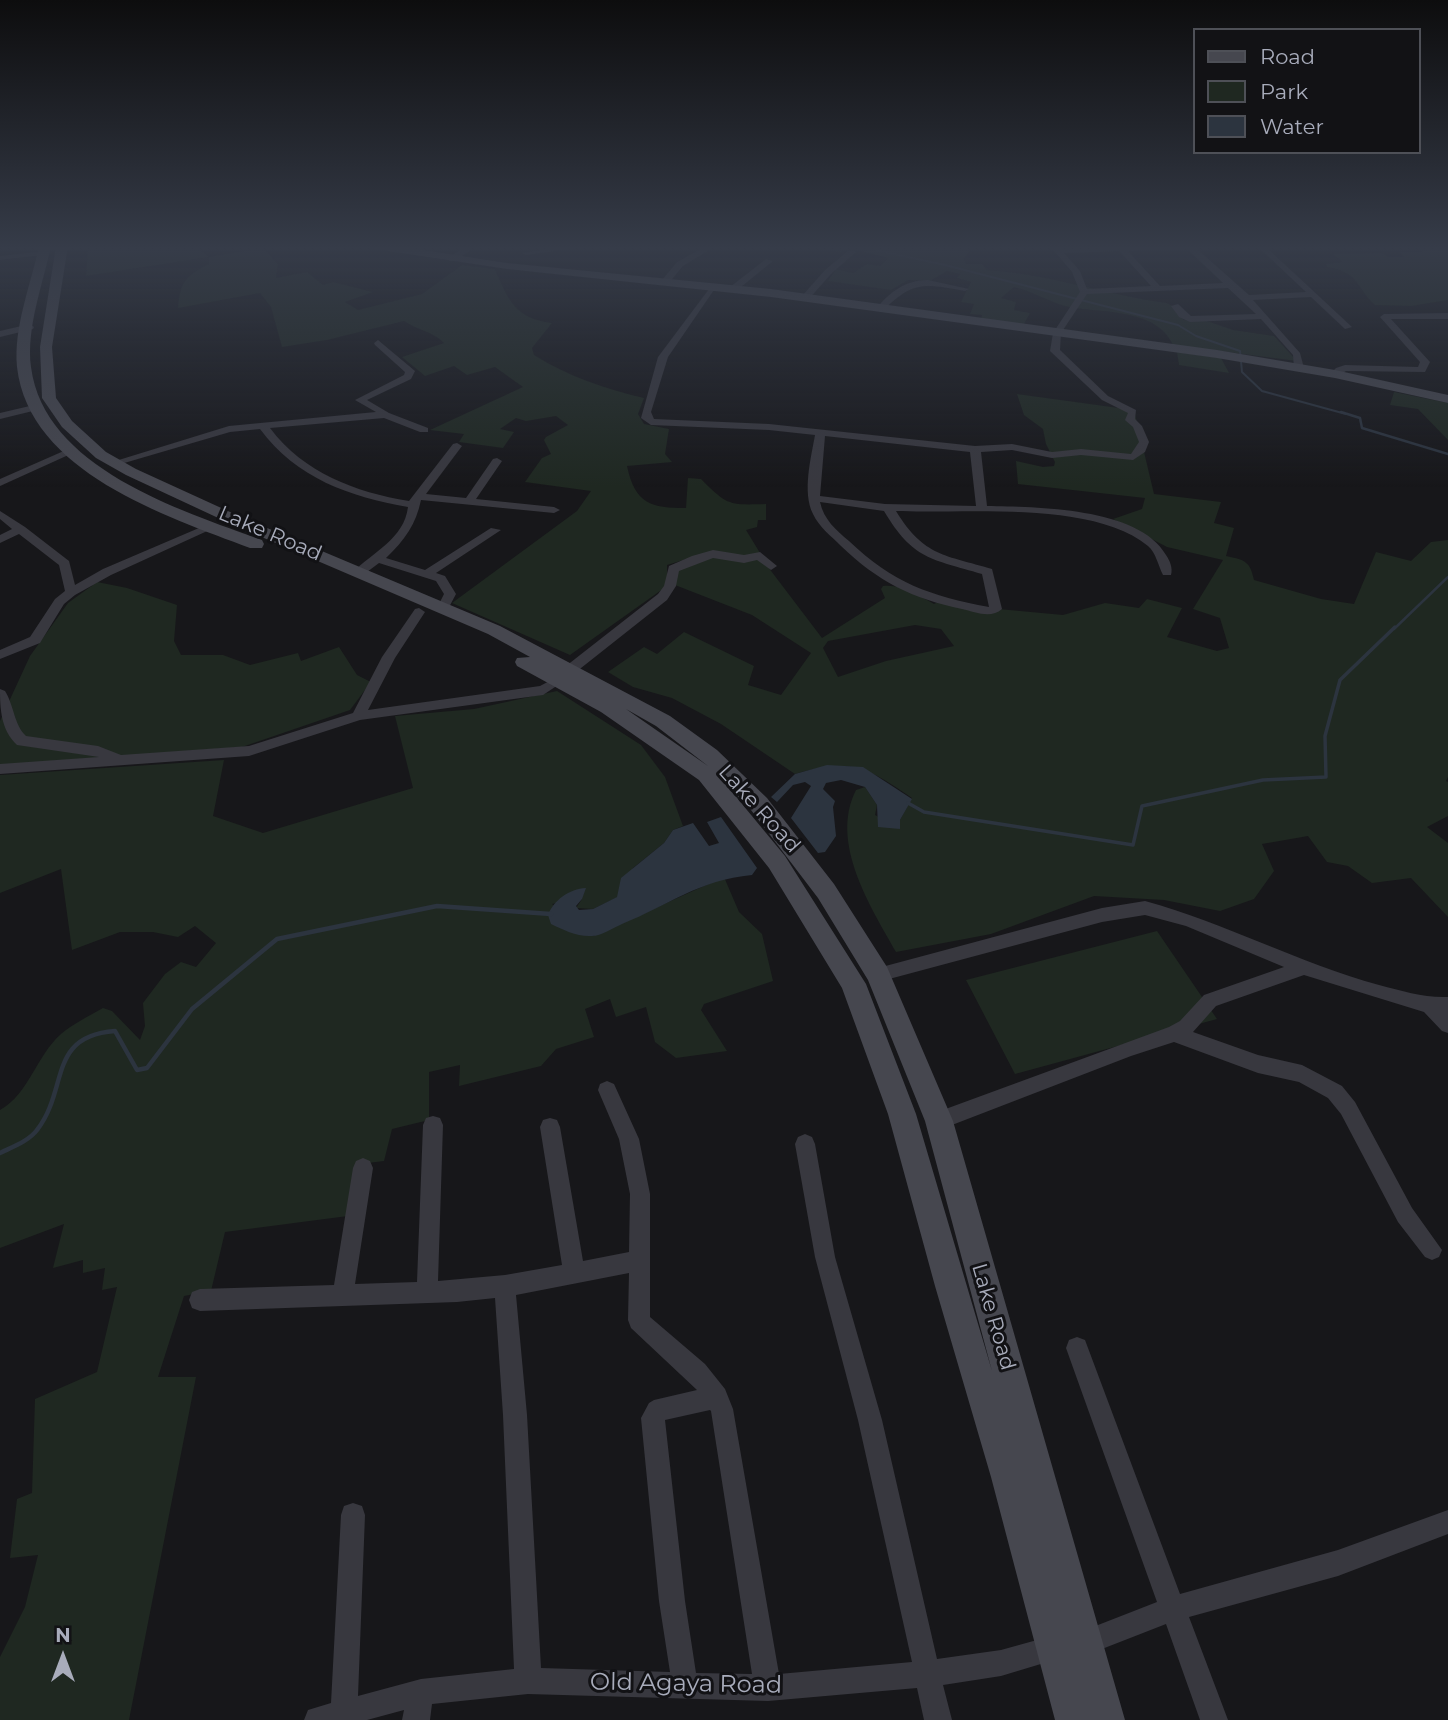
<!DOCTYPE html>
<html>
<head>
<meta charset="utf-8">
<style>
  body { margin:0 }
  #map { position:relative; width:1448px; height:1720px; overflow:hidden; background:#17171a; font-family:Montserrat,sans-serif }
  canvas { display:block }
  .legend { position:absolute; left:1193px; top:28px; width:228px; height:126px; box-sizing:border-box; background:#121215; border:2px solid #4e5057; margin:0; padding:9px 12px; list-style:none; font-size:21px; color:#a8acbb }
  .legend li { display:flex; align-items:center; gap:14px; height:35px }
  .legend b { width:35px; border:2px solid #4e5057 }
  .north { position:absolute; left:28px; top:1622px; width:70px; height:70px; -webkit-text-stroke:5px #121215; paint-order:stroke; rotate:0deg; font-size:19px; font-weight:700; line-height:28px; text-align:center; color:#a8acbb }
  .north::after { content:''; display:block; margin:auto; width:24px; height:32px; background:#a8acbb; clip-path:polygon(50% 0,100% 100%,50% 72%,0 100%) }
</style>
</head>
<body>
<div id="map">
<canvas width="1448" height="1720"></canvas>
<ul class="legend">
<li><b style="height:9px;background:#46474f"></b>Road</li>
<li><b style="height:19px;background:#1f2821"></b>Park</li>
<li><b style="height:19px;background:#2c343f"></b>Water</li>
</ul>
<div class="north">N</div>
</div>
<script>
const ctx = document.querySelector('canvas').getContext('2d');
ctx.lineJoin = 'round';
function paint(path, color) { ctx.fillStyle = color; ctx.fill(path, 'evenodd'); }
function trace(path, color, width, dash) { ctx.strokeStyle = color; ctx.lineWidth = width; ctx.lineCap = dash ? 'butt' : 'round'; ctx.setLineDash(dash || []); ctx.stroke(path); }
function write(font, color, halo, rows, align = 'center') {
  ctx.font = font + ' Montserrat,sans-serif'; ctx.lineWidth = 6; ctx.setLineDash([]); ctx.textBaseline = 'middle'; ctx.strokeStyle = halo; ctx.fillStyle = color; for (const [text, x, y, turn = 0] of rows) {
    ctx.save(); ctx.translate(x, y); ctx.rotate((+turn || 0) * Math.PI / 180); ctx.textAlign = isNaN(turn) ? turn : align; if (halo) ctx.strokeText(text, 0, 0); ctx.fillText(text, 0, 0); ctx.restore();
  }
}
paint(new Path2D(`
  M111 246H175L183 249 196 247 209 257 263 248 278 264 276 278 307 272 323 285 333 282 373 292 345 302 358 310 422 294 462 265 495 269C508 300 516 319 552 323L532 348 534 355C567 376 606 389 644 398L638 414 644 424 669 429 665 454 672 462 627 466C635 504 651 508 686 508L688 478 701 479C728 506 729 505 766 504V520H758L757 527 746 530 760 553 743 557 713 551 667 565V586L570 655 452 603 577 511 591 491 525 482 542 458 551 454 544 440 546 437 568 425 556 416 526 421 516 418 500 429 514 432 503 448 459 442 464 434 430 430 523 387 495 367 467 375 454 366 425 376 402 357 444 343C434 332 417 330 404 321L327 340 282 347 271 307 260 293 178 308C180 282 186 275 209 264V257L86 276 88 250Z
  M806 246H966L969 251 964 259 966 264H982L987 270C1049 274 1106 295 1167 303L1174 307 1177 314 1184 320 1207 321 1233 330 1274 336 1297 361 1173 345C1156 307 1100 314 1065 306 1047 301 1032 291 1014 287L1001 298 1016 302 1014 310 1030 313 1023 326 981 320 982 315 970 314 974 304 961 302 971 282 957 278 960 274 947 271 930 281 908 280 891 290 828 281 836 269 853 273 867 264 880 266 888 258 850 248 841 252Z
  M1418 246H1448V300L1411 306 1375 305C1354 286 1362 274 1327 267L1326 264 1342 262 1333 254 1382 253 1388 257H1404L1400 252H1423Z
  M1177 352 1221 358 1229 373 1179 365Z
  M1394 392 1448 403V440L1418 409 1390 405Z
  M1017 394 1126 409 1135 414 1154 494 1221 502 1214 523 1234 528 1226 556C1245 560 1250 561 1254 580L1321 599 1354 604 1376 552 1411 561 1431 542 1448 540V777L1446 781 1448 782V816L1427 827 1448 843V917L1411 878 1372 883 1348 866 1327 862 1308 836 1262 844 1274 871 1254 899 1220 911 1164 900 1094 896 991 934 896 952C871 907 829 843 856 790L865 787 877 805 875 815 900 829V820L912 798C865 766 851 758 795 774L721 724 672 698 633 687 608 672 644 647 657 654 684 632 754 666 748 685 781 695 811 653 752 615 675 585 677 571 707 556 762 559 822 638 885 598 881 589 883 586C902 584 918 595 934 604L942 600 977 607 1063 615 1105 603 1139 608 1147 599 1182 608 1167 637 1217 651 1229 648 1220 618 1193 609 1223 560 1167 547 1113 519 1142 509 1145 498 1018 484 1016 461 1043 467 1054 466 1055 462 1046 444 1043 429 1024 415ZM915 625 941 629 954 646 886 661 838 677 823 648 828 641Z
  M97 582 127 588 177 605 174 641 181 655H223L250 665 298 653 301 661 339 647 357 675 371 682 350 710 242 747 0 765V721L30 656 68 603Z
  M557 691 641 745 665 777 683 826 673 830 664 843 633 868 618 897 593 909 576 908 582 899 552 904 593 936 724 877 739 912 762 934 773 981 704 1004 701 1010 727 1051 676 1058 655 1042 646 1007 616 1017 610 999 585 1009 594 1037 556 1049 541 1066 459 1086 460 1065 429 1072V1120L392 1129 384 1161 360 1164 348 1216 225 1232 211 1291 184 1296 158 1377H196L129 1720H0V1657L25 1607 38 1555 10 1558 17 1499 32 1493 35 1399 97 1372 117 1287 102 1290 105 1268 83 1273V1260L53 1268 64 1224 0 1248V1110C29 1094 36 1056 61 1034 73 1024 89 1016 103 1008L112 1011 140 1040 145 1026 143 1003 165 974 181 962 196 967 216 943 195 926 178 937 153 932H120L72 950 61 869 0 893V775L224 760 213 816 263 833 413 788 395 716 474 709Z
  M1157 931 1217 1019 1015 1074 966 980Z`), '#1f2821');
paint(new Path2D(`
  M827 765 863 767 912 799 900 820V829L878 827 877 805 865 787 841 780 826 783 823 789 835 801 833 807 836 836 825 852 818 853 791 818 811 786 805 782 793 785 777 802 771 797 795 774Z
  M721 817 757 868 752 875C699 880 669 905 622 924 613 928 601 936 592 936 577 937 564 930 551 924L548 915C554 900 569 889 586 888L582 899 576 906 579 910 593 909 617 897 621 878 664 843 673 830 693 823 709 846 719 843 707 822Z`), '#2c343f');
trace(new Path2D(`
  M857 246 945 265 1178 325 1196 336 1240 351 1242 372 1262 391 1346 414`), '#2c343f', 2);
trace(new Path2D(`
  M1341 412 1360 418 1362 428 1448 454
  M1394 629 1448 577`), '#2c343f', 2.5);
trace(new Path2D(`
  M908 803 924 812 1133 845 1142 806 1263 780 1326 777 1325 736 1340 680 1395 627`), '#2c343f', 3.5);
trace(new Path2D(`
  M0 1153C12 1147 29 1141 37 1130 69 1089 47 1036 115 1031L137 1070 147 1068 192 1009 277 939 437 906 551 914`), '#2c343f', 4.5);
paint(new Path2D(`
  M467 246H476L455 261H449V257Z
  M566 246H589L526 255 522 253Z
  M706 246H716L683 266 668 284H662V280L677 262Z
  M1050 246H1058L1060 249 1203 246 1196 248 1249 295 1306 292 1257 246H1265L1352 327 1345 329 1311 297 1253 300 1300 353 1304 368 1299 371 1294 368 1293 355 1261 319 1190 322 1179 317 1171 306 1178 304 1191 316 1256 314 1228 288 1087 294 1061 333 1060 350 1108 396 1136 410 1135 419 1142 426 1149 442 1145 452 1133 460 1081 455 1052 458 1012 450 981 452 987 506C1035 507 1139 507 1166 555 1170 561 1173 568 1171 575H1163C1158 565 1156 553 1148 546 1093 500 965 514 896 511 924 557 946 555 992 569L1002 609C991 619 975 612 962 609 913 599 877 581 841 546 831 536 819 527 813 514 802 492 811 458 815 435L769 430 651 425 641 418 658 357 712 285 716 287 668 357 651 412 654 419 769 424 975 446 1012 444 1052 452 1081 449 1131 454 1139 442 1133 427 1125 420 1128 413 1102 400 1050 351 1053 333 1080 292 1072 272ZM1187 249 1223 283 1160 286 1128 251ZM1119 251 1151 286 1087 289 1080 271 1064 253ZM825 436 970 452 976 506 885 504 820 496ZM820 502 884 511C913 560 932 559 982 574L989 607C930 596 893 583 849 541 836 530 824 520 820 502Z
  M849 250 856 252 831 274 808 300H802V296L825 270Z
  M46 251 43 255 0 260V256Z
  M766 259 773 261 736 291H730V287Z
  M928 280 969 289 965 291C925 284 913 280 883 311L876 309C890 292 905 280 928 280Z
  M1448 313V319H1391L1430 362 1425 372 1346 371 1335 377 1330 374 1336 368 1345 365 1418 367 1420 362 1380 317 1384 314Z
  M30 324 34 327 33 329 0 337V331Z
  M378 340 415 371 411 379 367 400 389 413 428 428V432H420L384 418 270 428C304 473 355 492 409 501L453 444 457 443 462 446 426 494 466 498 493 459 497 458 502 461 476 499 554 507 560 510 554 513 421 500C416 524 405 540 386 558L425 570 491 528 501 530 436 573 445 576 456 594 447 611 443 612 437 608 444 594 436 581 379 563 363 575H355L353 572C373 552 404 539 408 507 350 497 296 478 260 429L230 432 114 466 109 463 229 426 376 412 355 400 404 375 405 372 375 345 374 343Z
  M34 405 37 406V410L0 419V413Z
  M66 450 75 452 0 486V479Z
  M0 511 25 527 69 561 75 585 103 569 206 525 216 527 111 575 75 595 64 604 40 643 0 659V650L30 637 55 599 65 591 59 565 19 534 0 543V535L12 529 0 519Z
  M713 550 744 555 760 552 777 566 771 570 757 560 744 563 713 558 679 571 676 586 667 600 576 672H566V666L658 594 664 586 669 566 692 556Z
  M419 608 425 612 395 658 368 710 540 686 557 677 564 681 543 695 360 720 249 756 0 774V764L99 757 17 745C1 730 0 709 0 689L5 691C14 705 14 725 26 736L98 746 121 755 249 746 353 713 382 657 415 609Z
  M1145 901C1225 923 1299 963 1379 985 1403 991 1424 998 1448 997V1033L1442 1031 1424 1012 1304 975 1216 1006 1193 1032 1258 1055 1302 1065 1342 1086 1355 1102 1412 1208 1442 1250 1439 1257 1432 1260 1425 1257 1398 1222 1341 1114 1328 1098 1299 1082 1258 1073 1174 1042 1131 1056 939 1130 932 1128 929 1121 932 1114 1169 1027 1180 1021 1204 995 1284 967 1186 926 1145 915 1102 922 878 982 872 980 869 975 872 970 878 968 1102 908Z
  M607 1081 614 1084 639 1139 650 1194V1317L705 1364 725 1389 733 1409 779 1674 912 1662 858 1420 815 1257 795 1144 798 1137 805 1134 812 1137 815 1144 835 1257 882 1420 937 1659 1001 1650 1055 1635 1064 1639 1068 1648 1064 1657 1001 1676 943 1685 952 1720H924L917 1688 768 1701 528 1694 432 1704 430 1720H402L404 1710 367 1720H304L308 1710 331 1703 341 1515 344 1506 353 1503 362 1506 365 1515 358 1696 421 1679 514 1669 503 1415 495 1298 457 1302 200 1311 192 1308 189 1300 192 1292 200 1289 334 1285 353 1168 356 1161 363 1158 370 1161 373 1168 355 1284 417 1282 423 1125 426 1118 433 1116 440 1118 443 1125 438 1281 505 1275 562 1265 540 1127 543 1120 550 1118 557 1120 560 1127 583 1261 629 1252 630 1194 619 1139 598 1090 600 1084ZM629 1273 628 1320 631 1328 697 1390 654 1400 649 1403 641 1418 659 1601 670 1672 541 1668 527 1415 516 1295ZM710 1410 711 1411 752 1674 696 1673 685 1601 665 1420Z
  M1077 1337 1085 1340 1088 1348 1180 1594 1338 1550 1448 1510V1534L1338 1576 1189 1617 1228 1720H1200L1166 1624 1084 1656 1075 1652 1071 1643 1075 1634 1157 1602 1066 1348 1069 1340Z`), '#38383f');
paint(new Path2D(`
  M39 246H51C43 284 26 328 31 367 44 468 180 510 262 540L264 544 262 548H250C166 516 29 472 17 367 13 328 31 284 39 246Z
  M56 246H68L52 347 56 398 72 421 106 452 136 469 241 517 500 626 670 716 717 750 767 798 834 884 887 967 953 1121 1125 1720H1055L991 1477 935 1286 888 1114 842 988 769 868 699 780 601 712 517 666 515 662 517 658 530 657 488 634 229 523 126 475 96 458 62 427 42 398 40 347ZM626 709 656 726 708 766ZM723 781 751 810 818 898 868 980 925 1121 992 1371 916 1114 866 984 785 856Z
  M369 246H397L507 263 771 289 1217 350 1335 370 1448 395V403L1335 378 1217 358 771 297 507 269 375 249Z`), '#46474f');
const sky = ctx.createLinearGradient(0, 0, 0, 487);
sky.addColorStop(0, '#0d0d0e');
sky.addColorStop(0.51, '#363c49');
sky.addColorStop(1, '#363c4900');
ctx.fillStyle = sky;
ctx.fillRect(0, 0, 1448, 487);
write('21px', '#a8acbb', '#121215', [
  ["Lake Road",270,534,23],
  ["Lake Road",759,809,48],
  ["Lake Road",993,1317,74]
]);
write('24px', '#a8acbb', '#121215', [
  ["Old Agaya Road",686,1684,1]
]);
</script>
</body>
</html>
